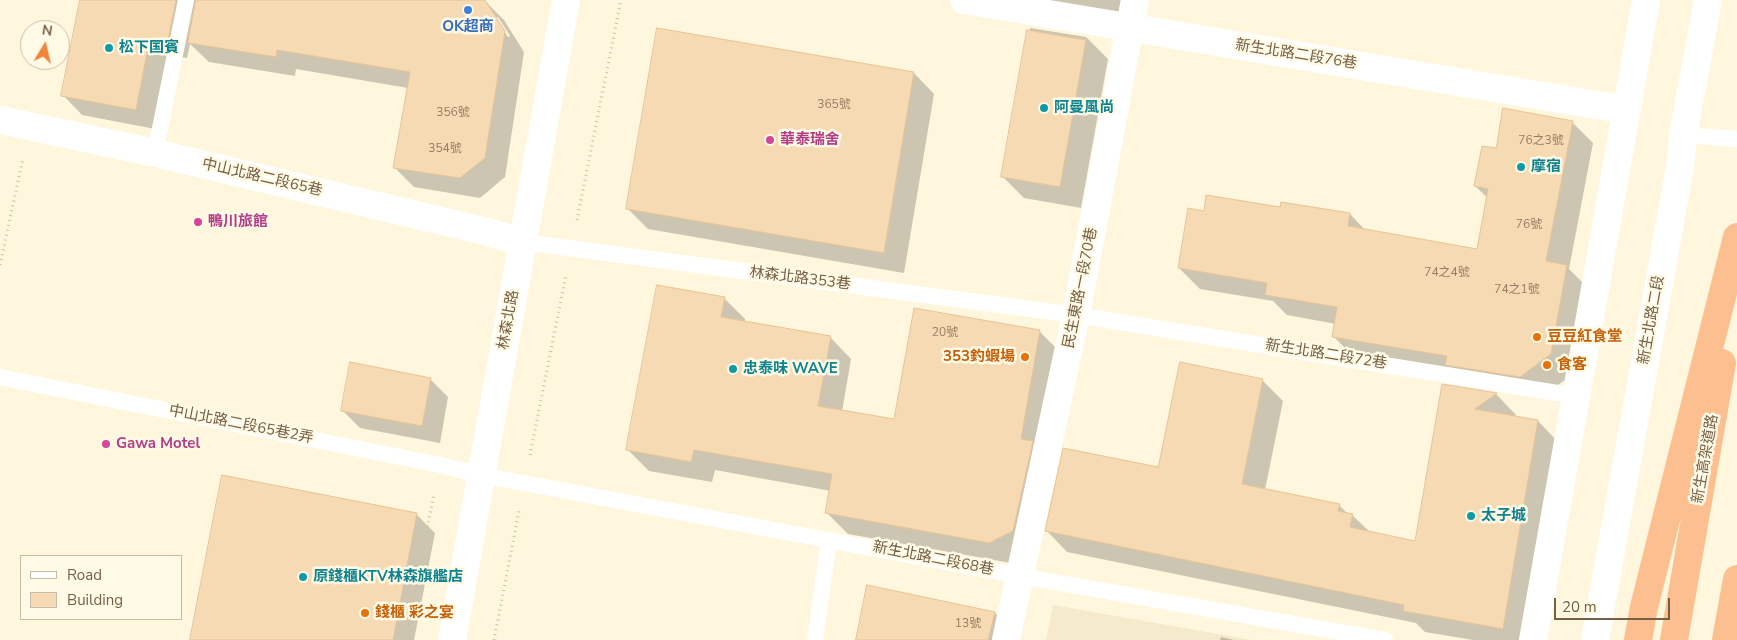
<!DOCTYPE html>
<html>
<head>
<meta charset="utf-8">
<style>
  body { margin:0 }
  #map { position:relative; width:1737px; height:640px; overflow:hidden; background:#fef7de; font-family:"Nunito Sans",sans-serif }
  canvas { display:block }
  .legend { position:absolute; left:20px; top:555px; width:162px; height:65px; box-sizing:border-box; background:#fffae6; border:1px solid #c8bca6; margin:0; padding:6px 9px; list-style:none; font-size:15px; color:#755f45 }
  .legend li { display:flex; align-items:center; gap:10px; height:25px }
  .legend b { width:25px; border:1px solid #c8bca6 }
  .north { position:absolute; left:20px; top:20px; width:50px; height:50px; box-sizing:border-box; background:#fffae6; border:1px solid #c8bca6; border-radius:50%; rotate:9deg; font-size:14px; font-weight:700; line-height:20px; text-align:center; color:#755f45 }
  .north::after { content:''; display:block; margin:auto; width:18px; height:22px; background:#f0843a; clip-path:polygon(50% 0,100% 100%,50% 72%,0 100%) }
  .scale { position:absolute; left:1554px; top:598px; width:116px; height:22px; box-sizing:border-box; border:2px solid #755f45; border-top:0; padding-left:6px; font-size:15px; line-height:18px; white-space:nowrap; color:#755f45; -webkit-text-stroke:4px #fffae6; paint-order:stroke }
</style>
</head>
<body>
<div id="map">
<canvas width="1737" height="640"></canvas>
<ul class="legend">
<li><b style="height:6px;background:#fff"></b>Road</li>
<li><b style="height:14px;background:#f5dab4"></b>Building</li>
</ul>
<div class="north">N</div>
<div class="scale">20 m</div>
</div>
<script>
const ctx = document.querySelector('canvas').getContext('2d');
ctx.lineJoin = 'round';
function paint(path, color) { ctx.fillStyle = color; ctx.fill(path, 'evenodd'); }
function trace(path, color, width, dash) { ctx.strokeStyle = color; ctx.lineWidth = width; ctx.lineCap = dash ? 'butt' : 'round'; ctx.setLineDash(dash || []); ctx.stroke(path); }
function write(font, color, halo, rows, align = 'center') {
  ctx.font = font + ' "Nunito Sans","Noto Sans TC",sans-serif'; ctx.lineWidth = 5; ctx.setLineDash([]); ctx.textBaseline = 'middle'; ctx.strokeStyle = halo; ctx.fillStyle = color; for (const [text, x, y, turn = 0] of rows) {
    ctx.save(); ctx.translate(x, y); ctx.rotate((+turn || 0) * Math.PI / 180); ctx.textAlign = isNaN(turn) ? turn : align; if (halo) ctx.strokeText(text, 0, 0); ctx.fillText(text, 0, 0); ctx.restore();
  }
}
paint(new Path2D(`
  M1053 605 1252 640H1046Z`), '#f6eacc');
paint(new Path2D(`
  M81 0H484L504 20 524 52 505 177 480 198 414 187 394 167 408 88 296 69 295 76 209 62 190 44 187 58 170 56 155 129 82 115 63 95ZM495 17H498L510 36 508 37Z
  M1040 0H1121L1117 20Z
  M1030 28 1086 37 1108 59 1081 208 1024 198 1002 176Z
  M914 73 934 94 904 273 648 229 627 208Z
  M1572 122 1593 143 1569 269 1587 287 1572 375 1541 397 1354 357 1333 336 1336 324 1287 315 1273 301 1200 289 1179 268 1205 212 1281 209 1282 203 1350 214 1366 231 1478 251 1488 198 1475 186 1497 150Z
  M724 298 745 319V322L830 337 851 359 842 412 895 421 1040 332 1061 353 1011 563 848 534 827 513 831 491 715 470 712 482 649 471 628 450Z
  M430 379 448 397 440 443 360 428 342 410Z
  M1262 380 1283 401 1265 490 1339 505 1348 514 1352 515 1370 532 1416 542 1443 386 1496 394 1516 415 1513 417 1538 421 1558 442 1525 640H1473L1425 632 1416 623 1067 552 1047 531 1159 468Z
  M417 515 435 533 414 640H191Z
  M995 613 1015 634 1014 640H857Z
  M1221 637 1234 640H1220Z`), '#0003');
const building = new Path2D(`
  M80 0H176L168 40 150 37 136 110 61 96Z
  M196 0H485L505 31 485 158 460 178 393 168 410 72 277 50 276 57 188 43Z
  M657 28 914 72 884 253 626 209Z
  M1027 30 1086 40 1060 187 1001 177Z
  M1503 108 1573 121 1546 261 1567 265 1551 354 1520 377 1445 365 1447 356 1332 337 1337 307 1265 295 1267 283 1178 268 1188 208 1204 211 1206 195 1280 207 1281 202 1350 213 1348 226 1477 249 1488 189 1474 186 1482 146 1496 148Z
  M657 285 725 297 721 317 831 336 818 406 894 419 914 308 1040 330 1021 439 1033 441 1013 531 989 543 825 513 832 474 694 450 691 462 626 450Z
  M350 362 431 378 422 426 341 411Z
  M1180 362 1263 379 1242 484 1340 504 1338 511 1353 514 1350 527 1415 541 1442 384 1497 393 1475 409 1538 420 1503 629 1403 611 1404 605 1045 531 1063 448 1158 467Z
  M222 475 417 513 393 640H190Z
  M867 585 995 612 988 640H856Z`);
paint(building, '#f5dab4');
trace(building, '#e8c393', 1);
trace(new Path2D(`
  M577 220 621 0
  M0 265 23 158
  M530 455 566 275
  M405 640 434 494
  M494 640 519 511`), '#d9bd98', 3, [1, 4]);
trace(new Path2D(`
  M1683 135 1737 139
  M155 153 186 0
  M523 242 1076 315 1576 396
  M0 377 440 465 481 475 1020 576 1385 640
  M815 640 829 540`), '#fff', 16);
trace(new Path2D(`
  M964 0 1627 110
  M0 120 155 153 484 231 523 242
  M1006 640 1076 315 1135 0
  M1533 640 1646 0`), '#fff', 28);
trace(new Path2D(`
  M452 640 566 0
  M1595 640 1680 167 1683 135 1708 0`), '#fff', 28);
trace(new Path2D(`
  M1638 640 1644 607 1737 237
  M1674 640 1722 363
  M1726 640 1737 579`), '#fcc090', 28);
for (const [x, y, r, color] of [
  [468,10,5,"#3f7fe0"],
  [109,48,5,"#0f9aa8"],
  [1044,108,5,"#0f9aa8"],
  [770,140,5,"#d1479c"],
  [1521,167,5,"#0f9aa8"],
  [198,222,5,"#d1479c"],
  [1537,337,5,"#e8710a"],
  [1025,357,5,"#e8710a"],
  [1547,365,5,"#e8710a"],
  [733,369,5,"#0f9aa8"],
  [106,444,5,"#d1479c"],
  [1471,516,5,"#0f9aa8"],
  [303,577,5,"#0f9aa8"],
  [365,613,5,"#e8710a"]
]) { const dot = new Path2D(); dot.arc(x, y, r, 0, 2 * Math.PI); ctx.fillStyle = color; ctx.fill(dot); trace(dot, '#fffae6', 2); }
write('12px', '#957e61', null, [
  ["365號",834,105],
  ["356號",453,113],
  ["76之3號",1541,141],
  ["354號",445,149],
  ["76號",1529,225],
  ["74之4號",1447,273],
  ["74之1號",1517,290],
  ["20號",945,333],
  ["13號",968,624]
]);
write('bold 15px', '#366cbe', '#fffae6', [
  ["OK超商",468,27]
]);
write('bold 15px', '#0d838f', '#fffae6', [
  ["松下国賓",119,48],
  ["阿曼風尚",1054,108],
  ["摩宿",1531,167],
  ["忠泰味 WAVE",743,369],
  ["太子城",1481,516],
  ["原錢櫃KTV林森旗艦店",313,577]
], 'left');
write('15px', '#755f45', '#fffae6', [
  ["新生北路二段76巷",1296,55,9],
  ["中山北路二段65巷",262,178,13],
  ["林森北路353巷",800,279,7],
  ["民生東路一段70巷",1081,288,-79],
  ["林森北路",509,320,-80],
  ["新生北路二段",1652,320,-80],
  ["新生北路二段72巷",1326,355,9],
  ["中山北路二段65巷2弄",241,425,11],
  ["新生高架道路",1706,459,-80],
  ["新生北路二段68巷",933,559,11]
]);
write('bold 15px', '#b23c85', '#fffae6', [
  ["華泰瑞舍",780,140],
  ["鴨川旅館",208,222],
  ["Gawa Motel",116,444]
], 'left');
write('bold 15px', '#c56008', '#fffae6', [
  ["豆豆紅食堂",1547,337],
  ["353釣蝦場",1015,357,"right"],
  ["食客",1557,365],
  ["錢櫃 彩之宴",375,613]
], 'left');
</script>
</body>
</html>
